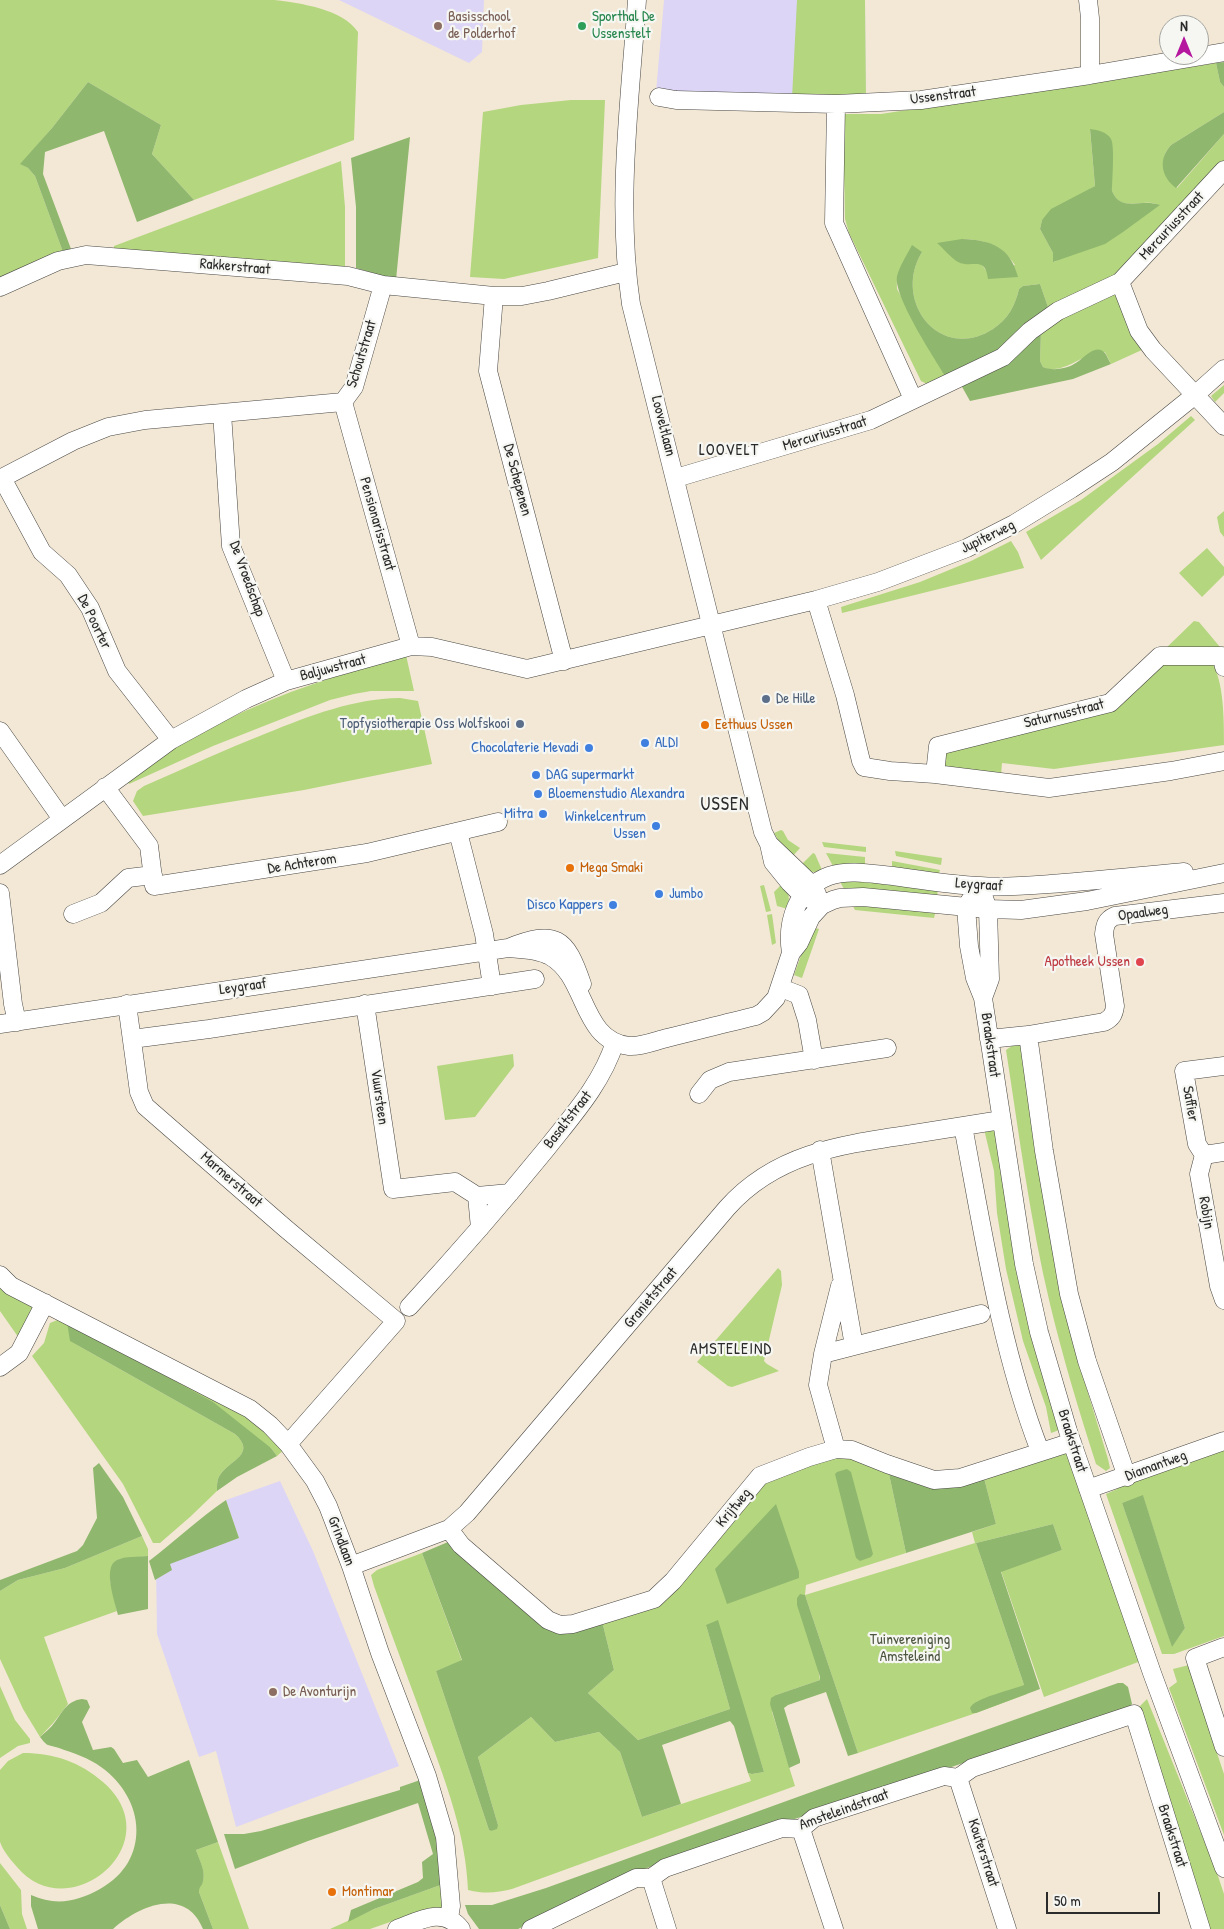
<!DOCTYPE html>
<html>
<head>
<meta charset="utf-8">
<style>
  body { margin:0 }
  #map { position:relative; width:1224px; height:1929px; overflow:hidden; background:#f3e8d5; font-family:"Patrick Hand",sans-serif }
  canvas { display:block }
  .north { position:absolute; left:1159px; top:15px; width:50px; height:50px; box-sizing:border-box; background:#f6f6f2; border:1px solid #a5a5a2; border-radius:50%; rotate:0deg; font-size:14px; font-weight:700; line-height:20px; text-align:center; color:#2b2b2b }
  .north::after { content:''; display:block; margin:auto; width:18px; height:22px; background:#b5179e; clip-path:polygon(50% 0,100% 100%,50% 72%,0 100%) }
  .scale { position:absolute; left:1046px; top:1892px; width:114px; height:22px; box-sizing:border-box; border:2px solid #2b2b2b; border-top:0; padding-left:6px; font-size:15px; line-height:18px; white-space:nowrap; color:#2b2b2b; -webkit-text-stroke:4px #f6f6f2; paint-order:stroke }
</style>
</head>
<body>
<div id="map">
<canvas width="1224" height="1929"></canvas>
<div class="north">N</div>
<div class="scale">50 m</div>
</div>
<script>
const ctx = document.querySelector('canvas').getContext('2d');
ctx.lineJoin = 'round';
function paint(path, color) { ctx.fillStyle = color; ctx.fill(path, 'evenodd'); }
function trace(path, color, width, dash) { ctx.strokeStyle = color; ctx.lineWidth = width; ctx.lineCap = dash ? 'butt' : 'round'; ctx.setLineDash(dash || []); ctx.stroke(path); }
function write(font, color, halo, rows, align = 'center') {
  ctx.font = font + ' "Patrick Hand",sans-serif'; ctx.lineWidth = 4.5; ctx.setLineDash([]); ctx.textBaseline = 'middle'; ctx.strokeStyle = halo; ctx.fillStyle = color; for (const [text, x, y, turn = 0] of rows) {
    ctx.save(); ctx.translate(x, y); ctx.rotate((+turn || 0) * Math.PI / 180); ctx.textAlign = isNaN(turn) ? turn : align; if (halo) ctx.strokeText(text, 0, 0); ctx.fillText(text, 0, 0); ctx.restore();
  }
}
paint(new Path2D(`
  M339 0H484L482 52 469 63Z
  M664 0H865L866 99 656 92Z
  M280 1481 313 1551 399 1766 236 1827 216 1751 199 1757 157 1634 156 1567 239 1538 226 1500Z`), '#ddd5f6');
paint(new Path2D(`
  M0 0H274C300 3 343 9 358 32L354 140 194 200 152 154 161 125 88 82 52 128 21 164 28 168 35 176 63 252 0 280Z
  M797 0H865L866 99 792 98Z
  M1216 63 1220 82 1224 87V112L1171 145C1156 161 1168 172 1177 188L1224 134V162L1111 279 1049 310 1040 284 1023 286 1019 289C1015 306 1008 319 993 329 940 363 892 301 922 252 904 263 896 266 897 289L945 376 927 384 921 381 849 233 845 219 843 118 845 114H881ZM1090 130 1112 143V191C1121 214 1142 197 1159 205L1054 262 1053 253 1040 229 1042 220 1095 186ZM962 239C986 240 1001 244 1015 265L988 273Z
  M571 100H605L598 258 504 279 470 277 483 112 521 105Z
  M341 161 345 207V267L273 261H203L114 250V246Z
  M1114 290 1144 349 1111 364 1105 352C1097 354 1088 356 1081 359 1069 365 1056 373 1043 367L1040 361 1041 331 1054 320Z
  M1224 385V393L1215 402 1211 396Z
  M1191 416 1195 420 1041 560 1026 532 1081 500 1158 444Z
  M1224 511V537L1220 532 1217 517Z
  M1011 541 1018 552 1024 568 842 613 841 607 920 582 971 561Z
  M1207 548 1224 567V575L1202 597 1179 573Z
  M1194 621 1199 622 1220 647 1165 649Z
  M406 655 414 691H371L354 694 330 700 213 746 129 784 128 782C142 771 156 760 171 750 188 739 206 730 224 721 283 692 343 673 406 655Z
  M1163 661H1211C1224 680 1224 720 1224 745L1054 769 1002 763 1001 775 943 770 944 754 947 748 1105 709Z
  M400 698 418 701 432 764 304 790 143 816 133 801 137 791 144 786C185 768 226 749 267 733 312 715 352 699 400 698Z
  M781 830 783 831 788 840 800 848 792 857 782 846 774 833Z
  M822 842 866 847V852L824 847Z
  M895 851 942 858 941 865 896 856Z
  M813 853 815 854 822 870C813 874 808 872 801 865Z
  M826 853 865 857V864L834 868Z
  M892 861 940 870 938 876 918 875 892 866Z
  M838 878 938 887 937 898 844 889Z
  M783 883C789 892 790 898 788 909L777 906 774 892Z
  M764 885 771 911 766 912 760 886Z
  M850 901 936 909 934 918 855 910Z
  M772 914 776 943 772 945 767 915Z
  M811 927 819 929 802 978 794 975Z
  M1021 1045 1075 1350 1108 1459 1110 1468 1106 1471 1096 1464C1079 1411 1063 1358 1050 1304 1030 1220 1019 1134 1006 1050L1012 1046Z
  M513 1054 514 1066 475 1117 445 1120 437 1066Z
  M992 1127 997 1133 1062 1429 1051 1433 1046 1407 1023 1341 1006 1269 997 1213 994 1171 984 1129Z
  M778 1268 781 1271 782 1285 764 1361 767 1364 779 1371 732 1387 728 1386 697 1362Z
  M0 1276 34 1305 33 1315 21 1341 0 1311Z
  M60 1319 249 1410 287 1447 277 1456 271 1448 70 1341 235 1434C257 1454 230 1460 220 1475 217 1479 217 1485 217 1491L190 1517 160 1543H153L123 1484 32 1356 44 1343 50 1323Z
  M1224 1446V1636L1174 1654H1162L1106 1494 1117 1489 1125 1481ZM1143 1496 1185 1628 1172 1646 1122 1503Z
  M1068 1451 1141 1661 1044 1697 1001 1571 1062 1550 1053 1524 976 1543 1027 1694 976 1713 858 1753 805 1595 820 1680 776 1695 772 1712 795 1786 512 1889C496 1893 485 1894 468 1890 466 1836 447 1786 429 1736 411 1686 392 1636 374 1586L371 1575 377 1570 422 1553 462 1661 436 1671 489 1830 491 1831 498 1825 478 1757 531 1717 555 1742 599 1732 620 1752 642 1817 751 1781 748 1773 752 1774 764 1772 744 1709 706 1625 730 1709 638 1740 588 1693 614 1670 602 1621 645 1607 764 1482 841 1454 889 1474 906 1553 806 1585 805 1595 975 1543 972 1532 996 1524 984 1478Z
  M142 1536 148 1549V1556L119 1559 110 1580 117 1611 44 1637 68 1704 54 1722 40 1737 23 1709 0 1659V1591L18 1580 65 1568Z
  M1189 1665 1202 1708 1224 1774V1835L1169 1688 1177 1682 1173 1669Z
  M0 1686 15 1720 30 1739V1743L18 1746 0 1758Z
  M1147 1699 1216 1870 1224 1894V1929H1209L1137 1709Z
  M23 1753C54 1753 80 1762 103 1782 173 1843 69 1929 17 1867 11 1860 3 1851 0 1842 0 1837 0 1829 0 1823 0 1805 0 1788 0 1770L8 1761Z
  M218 1842 249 1929H213L199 1892V1888C209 1877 200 1862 196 1850Z
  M0 1863 21 1890 22 1914 27 1929H10L0 1905Z
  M446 1883 447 1910 413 1914 370 1929H330L374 1909Z`), '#b4d67f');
paint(new Path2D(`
  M1224 62V87L1220 82 1216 63Z
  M88 82 161 125 152 154 194 200 137 222 104 131 45 152 43 174 71 249 63 252 35 176 28 168 20 164 52 128Z
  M1224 112V134L1176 188C1161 177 1158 159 1171 145Z
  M1090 129C1098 130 1107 132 1111 139 1115 146 1112 181 1112 191 1121 213 1141 198 1160 205L1123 232 1105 244 1053 262V253L1040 229 1042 220 1051 209 1095 186Z
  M410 137 396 280 356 268V207L351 158Z
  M962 239C992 240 1010 247 1018 277L988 279C985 255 972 269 958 262 951 258 943 248 937 243Z
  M912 245 922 252C892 301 940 363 993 329 1008 319 1015 306 1019 289L1023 286 1040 284 1049 310 997 353 945 376C934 357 893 296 897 276 900 265 907 255 912 245Z
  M1041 331 1040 361 1043 367C1052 371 1066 369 1074 364 1083 360 1095 342 1105 353 1107 356 1109 361 1111 364L1073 379 970 401 961 385Z
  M67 1322 213 1402 271 1448 277 1456 237 1477 217 1491C217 1485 217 1479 220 1475 230 1460 257 1454 235 1434L70 1341Z
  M99 1463 123 1497 142 1536 65 1568 18 1580 0 1591V1580L77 1551 83 1545 97 1518 93 1468Z
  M847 1469 851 1472 873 1554 871 1557 860 1561 856 1558 835 1474 837 1472Z
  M889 1474 934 1489 984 1478 996 1524 906 1553Z
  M1143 1495 1185 1628 1172 1647 1122 1503Z
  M226 1500 239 1538 170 1564 172 1570 155 1580 149 1561C175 1541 198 1519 226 1500Z
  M776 1504 799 1572V1578L727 1604 715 1569Z
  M1053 1524 1062 1550 1001 1572 1040 1689 976 1713H972L970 1708C974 1698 1012 1690 1024 1685L976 1543Z
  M448 1542 555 1628 602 1621 614 1670 588 1693 638 1740 730 1709 706 1625 718 1620 764 1772 752 1774 748 1773 734 1726 730 1721 662 1745 681 1804 642 1817 620 1752 599 1732 555 1742 531 1717 478 1757 498 1825 497 1829 491 1831 489 1830 436 1671 462 1660 422 1553Z
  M148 1556V1609L118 1615C115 1602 102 1567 117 1560 125 1556 138 1557 148 1556Z
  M800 1594 805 1595 858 1753 848 1756 826 1692 788 1705 784 1708 800 1760V1763L789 1768 770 1704 771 1698 776 1695 820 1680V1677L797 1605V1598Z
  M1118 1683H1123L1128 1687 1132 1704 1129 1709 1114 1713 638 1871 518 1929H479L468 1914 465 1905H492L546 1888 828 1786Z
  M82 1699 87 1700 90 1707 82 1722 93 1750 111 1747 114 1749 123 1763 137 1760 148 1777 189 1760 218 1842 196 1850C199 1859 206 1871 203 1881 202 1887 199 1886 199 1892L213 1929H203C186 1886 139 1905 113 1929H38L31 1906V1895C55 1906 77 1902 100 1889 151 1861 146 1799 101 1767 89 1758 73 1753 59 1748 56 1747 51 1746 48 1745 45 1744 42 1739 40 1737 45 1732 51 1728 55 1722 63 1711 67 1701 82 1699Z
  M426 1778 446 1883 374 1909 348 1922 351 1910 418 1882 423 1878 422 1862 433 1854 418 1803 308 1841 235 1869 224 1834H244L261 1831 400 1790V1787Z
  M0 1905 10 1929H0Z`), '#8fb76e');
const minor = new Path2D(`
  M637 0C630 101 616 204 631 304L763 832 769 844 773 862 790 883 802 895 822 905
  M1088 0 1090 18V75
  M659 97 676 100 836 104 921 100 1090 75 1224 52
  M836 104 834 223 913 399
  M1120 282 1139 331 1153 350 1224 426
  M0 287 58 261 86 255 348 276 383 285 494 296H522L548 291 626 272
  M494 296 488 371 564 661
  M343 402 411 646
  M222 413 231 546 286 681
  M2 478 42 552 68 575 90 608 117 671 171 740
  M676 478 871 420 1003 357 1030 331 1058 311 1120 282 1224 170
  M0 479 73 441 108 427 145 420 343 402 354 387 383 285
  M816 600 845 695 861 761 864 767 890 771 935 774 1049 788 1171 771 1224 761
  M0 731 62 819
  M935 774 938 746 1110 703 1160 656H1222L1224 667
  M105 787 149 846 154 886 367 853 498 822
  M458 832 484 934 492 986
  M769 844 812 885 817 894
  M0 865 171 740 246 699 286 681 411 646 432 647 527 669 816 600 878 582 967 548 1014 524 1071 489 1112 462 1195 395 1224 369
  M979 886 966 907 969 946 975 978 983 998 1024 1264 1039 1332 1068 1431 1152 1673 1224 1868
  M0 893 13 1004 17 1022
  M73 914 101 903 128 878 153 875
  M508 948C521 949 538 949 550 956 588 977 580 1040 629 1046 641 1047 655 1041 667 1038 696 1031 726 1023 756 1016L763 1012 776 998 791 953 799 943 811 917 822 905 833 900 840 898 863 897 988 909 1021 910 1087 901 1224 873
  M791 953C786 921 797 888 829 876 849 869 873 874 893 876 922 880 951 885 980 886 1008 888 1035 885 1063 883 1103 880 1143 876 1184 872
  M781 988 799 995 807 1020 814 1060
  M983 998 990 979 988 909 984 898
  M127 1004 139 1092 145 1106 285 1228 396 1321 288 1444
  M365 1004 393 1189 455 1182 477 1196
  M0 1024 508 948C556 929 566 937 582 984
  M1028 1035 1044 1151 1069 1294 1087 1361 1127 1477
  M132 1039 209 1029 535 979
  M989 1039 1028 1035 1104 1022C1112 1018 1114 1014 1115 1006L1104 934C1105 925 1106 920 1115 916L1224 903
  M1224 1066 1184 1071 1197 1144 1204 1155 1224 1152
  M699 1094 710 1080 729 1072 887 1048
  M963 1126C983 1232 1001 1351 1040 1451
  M820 1150 854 1346 823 1354 818 1385 836 1449
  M1204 1155 1199 1174 1219 1286 1224 1300
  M480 1228 477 1196 510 1193
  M0 1275 11 1286 250 1409 270 1425 288 1444 315 1481 328 1506 351 1566 380 1653 427 1776 445 1837 451 1906 449 1918
  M409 1307C457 1255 503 1202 547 1148 573 1115 602 1083 615 1042
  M854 1346 981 1314
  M823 1354 840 1286
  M0 1367 19 1353 45 1303
  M1088 1489 1224 1441
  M449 1529 461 1545 548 1620 560 1625 573 1624 654 1599 673 1581 760 1476 809 1457 836 1449 852 1450 887 1464 934 1480 960 1478 1072 1442
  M351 1566 449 1529 467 1513 727 1208C775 1154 839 1145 907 1135 938 1130 969 1125 1001 1120
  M1224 1647 1195 1658 1224 1747
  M958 1778 1007 1929
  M801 1829 834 1929
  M651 1878 667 1929
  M397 1929C419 1921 443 1906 461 1929
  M531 1929 636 1878H651L665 1868 782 1828 801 1829 814 1818 944 1776 958 1778 972 1768 1134 1714 1201 1929`);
trace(minor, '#494744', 19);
trace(minor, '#fff', 18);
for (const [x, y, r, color] of [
  [438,26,5,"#8d6e63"],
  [582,26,5,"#2e9e5b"],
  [766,699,5,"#5c6f8a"],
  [520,724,5,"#5c6f8a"],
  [705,725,5,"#e8710a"],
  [645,743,5,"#3f7fe0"],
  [589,748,5,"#3f7fe0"],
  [536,775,5,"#3f7fe0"],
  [538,794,5,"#3f7fe0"],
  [543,814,5,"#3f7fe0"],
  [656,826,5,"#3f7fe0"],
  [570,868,5,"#e8710a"],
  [659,894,5,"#3f7fe0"],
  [613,905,5,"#3f7fe0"],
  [1140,962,5,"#e0444e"],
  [273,1692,5,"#8d6e63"],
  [332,1892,5,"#e8710a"]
]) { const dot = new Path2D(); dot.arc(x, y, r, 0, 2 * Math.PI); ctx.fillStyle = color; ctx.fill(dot); trace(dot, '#f6f6f2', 2); }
write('15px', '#785e54', '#f6f6f2', [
  ["Basisschool",448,17],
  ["de Polderhof",448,34],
  ["De Avonturijn",283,1692]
], 'left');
write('15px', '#27864d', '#f6f6f2', [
  ["Sporthal De",592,17],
  ["Ussenstelt",592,34]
], 'left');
write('15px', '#2b2b2b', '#f6f6f2', [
  ["Ussenstraat",943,96,-7],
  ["Mercuriusstraat",1172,226,-47],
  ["Rakkerstraat",235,267,5],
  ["Schoutstraat",362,354,-73],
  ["Looveltlaan",663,426,76],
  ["Mercuriusstraat",825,434,-17],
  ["De Schepenen",517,480,75],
  ["Pensionarisstraat",377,524,74],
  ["Jupiterweg",988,537,-26],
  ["De Vroedschap",247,579,70],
  ["De Poorter",94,622,64],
  ["Baljuwstraat",333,668,-15],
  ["Saturnusstraat",1064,714,-14],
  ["De Achterom",302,864,-9],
  ["Leygraaf",979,885,4],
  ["Opaalweg",1143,913,-8],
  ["Leygraaf",243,987,-8],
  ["Braakstraat",990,1045,82],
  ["Vuursteen",379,1097,82],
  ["Saffier",1190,1104,80],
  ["Basaltstraat",568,1120,-52],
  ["Marmerstraat",231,1180,41],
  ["Robijn",1206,1213,80],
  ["Granietstraat",651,1298,-50],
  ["Braakstraat",1072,1441,72],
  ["Diamantweg",1156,1466,-20],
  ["Krijtweg",734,1508,-50],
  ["Grindlaan",341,1541,69],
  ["Amsteleindstraat",844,1810,-20],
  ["Braakstraat",1172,1836,72],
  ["Kouterstraat",983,1853,72]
]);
write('15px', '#4e5e75', '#f6f6f2', [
  ["De Hille",776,699],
  ["Topfysiotherapie Oss Wolfskooi",510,724,"right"]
], 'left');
write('15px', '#c56008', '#f6f6f2', [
  ["Eethuus Ussen",715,725],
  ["Mega Smaki",580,868],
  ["Montimar",342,1892]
], 'left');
write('15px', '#366cbe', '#f6f6f2', [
  ["ALDI",655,743],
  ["Chocolaterie Mevadi",579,748,"right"],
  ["DAG supermarkt",546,775],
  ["Bloemenstudio Alexandra",548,794],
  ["Mitra",533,814,"right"],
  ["Winkelcentrum",646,817,"right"],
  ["Ussen",646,834,"right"],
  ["Jumbo",669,894],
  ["Disco Kappers",603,905,"right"]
], 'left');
write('15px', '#be3a42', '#f6f6f2', [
  ["Apotheek Ussen",1130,962]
], 'right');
write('15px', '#4d5640', '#f6f6f2', [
  ["Tuinvereniging",910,1640],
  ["Amsteleind",910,1657]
]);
ctx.letterSpacing = '1px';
write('16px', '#2b2b2b', '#f6f6f2', [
  ["LOOVELT",729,451],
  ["AMSTELEIND",731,1350]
]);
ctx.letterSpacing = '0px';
ctx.letterSpacing = '1px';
write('18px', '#2b2b2b', '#f6f6f2', [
  ["USSEN",725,805]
]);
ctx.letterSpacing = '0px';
</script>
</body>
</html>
